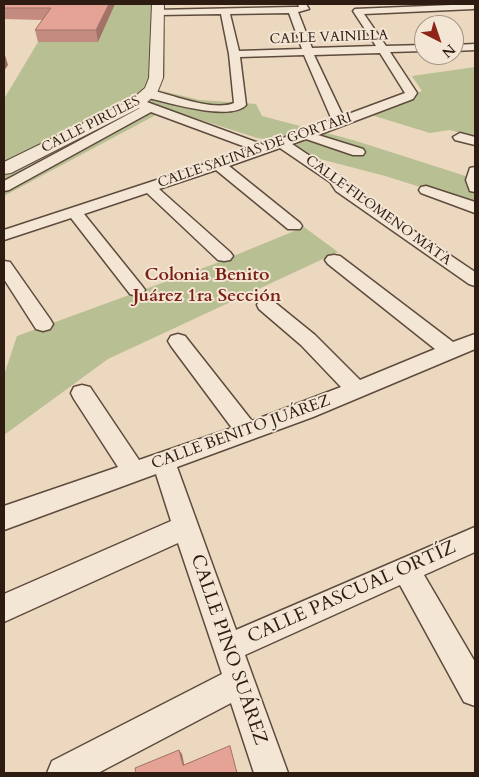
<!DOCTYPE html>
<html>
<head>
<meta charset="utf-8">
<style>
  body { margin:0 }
  #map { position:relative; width:479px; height:777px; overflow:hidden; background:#ecd8bf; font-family:Cardo,serif }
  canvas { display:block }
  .frame { position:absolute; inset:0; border:5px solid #2e1c12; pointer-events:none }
  .north { position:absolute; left:414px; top:15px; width:50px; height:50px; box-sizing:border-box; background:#f3e6d5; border:1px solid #a49587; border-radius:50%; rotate:139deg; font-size:14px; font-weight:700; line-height:20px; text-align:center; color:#2e1c12 }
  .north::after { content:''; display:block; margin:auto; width:18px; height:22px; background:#8f2418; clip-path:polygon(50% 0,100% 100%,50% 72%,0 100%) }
</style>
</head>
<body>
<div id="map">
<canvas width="479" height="777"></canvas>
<div class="frame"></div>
<div class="north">N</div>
</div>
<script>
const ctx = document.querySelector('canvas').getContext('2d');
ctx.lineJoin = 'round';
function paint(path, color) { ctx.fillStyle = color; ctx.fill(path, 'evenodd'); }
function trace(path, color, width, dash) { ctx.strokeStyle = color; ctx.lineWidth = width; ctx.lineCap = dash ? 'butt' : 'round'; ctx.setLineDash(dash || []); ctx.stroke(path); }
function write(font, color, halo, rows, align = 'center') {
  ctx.font = font + ' Cardo,serif'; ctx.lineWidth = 4; ctx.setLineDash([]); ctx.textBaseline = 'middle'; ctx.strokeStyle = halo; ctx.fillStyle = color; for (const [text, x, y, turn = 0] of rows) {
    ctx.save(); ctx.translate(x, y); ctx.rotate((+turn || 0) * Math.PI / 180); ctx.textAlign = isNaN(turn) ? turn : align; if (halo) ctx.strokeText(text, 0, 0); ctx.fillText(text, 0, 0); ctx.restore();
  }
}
paint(new Path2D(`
  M115 4H154L165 29V76L158 90 200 100 256 104 262 116 353 140 475 179V204L385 176 320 159 290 143 257 138 167 109 4 196V99L38 42H98Z
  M475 67V137L450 130 430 133 368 114 422 91 412 76Z
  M304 227 338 252 108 359 4 435V375L17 336 214 264Z`), '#b8bf92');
const minor = new Path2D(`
  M298 4H306L309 9 298 12 312 48 376 46 353 11 355 9 475 4V8L473 9 364 14 386 46 424 45V51L390 52 417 93 413 99 318 135 363 149 365 152 363 155H353L306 139 292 144 340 176 346 185 475 272V286L469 284 336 191 330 182 280 148 229 166 300 223 302 226 300 229H288L216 170 159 189 230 252 233 256 230 260 224 261 218 260 147 193 84 214 142 286 145 290 142 294 136 296 130 294 71 218 4 240V230L251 149 151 112 9 190 4 191V181L140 108 134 104 136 101H144L264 145 332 120 304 55 240 57 246 105C231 122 166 102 145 97L143 94 149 90C172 94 212 112 234 103L229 54 221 14 157 15 154 14V10L293 7H299ZM289 13 302 49 239 51 230 14ZM380 53 405 93 343 116 314 55Z
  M475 44V50L454 51V45Z
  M460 133 475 137V145L455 140 453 137Z
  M475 167V192L470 191 466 180 470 168Z
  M426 186 475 202V213L421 193 419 190 421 187Z
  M334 255 340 256 453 342 475 334V349L313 417 177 467 236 630 475 527V552L424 575 475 662V706L464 702 400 585 245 655 288 773H254L231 703 98 773H47L52 761 222 674 178 543 4 622V594L171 521 156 474 4 530V506L118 467 74 399 71 393 74 387 82 385 90 387 139 460 232 428 171 346 168 341 171 336 178 334 185 336 252 421 341 387 301 345 259 309 257 305 259 301 266 299 273 301 315 335 360 380 435 349 328 264 325 260 328 256Z
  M4 261 10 262 50 319 53 324 50 329 43 331 36 329 4 279Z`);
const tertiary = new Path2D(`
  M152 4H164L163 78 157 93 143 106 11 173 4 174V162L131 100 145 88 149 78Z`);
trace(minor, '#5e4b3d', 3);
trace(tertiary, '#5e4b3d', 2);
paint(minor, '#f3e6d5');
paint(tertiary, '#f3e6d5');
paint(new Path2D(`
  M4 4H115L98 42H38L35 30 42 20 4 19Z`), '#c48c80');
paint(new Path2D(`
  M109 4H115L98 42 96 30Z
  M4 52 8 65 4 71Z
  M179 750 182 754 185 768 183 765Z`), '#a07268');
const building = new Path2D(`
  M4 4H109L96 30H35L51 8H4Z
  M230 746 237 773H136L135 768 179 750 183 765Z`);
paint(building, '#e4a395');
trace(building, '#a07268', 1);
write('14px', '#2e1c12', '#f3e6d5', [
  ["CALLE VAINILLA",329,38,-2],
  ["CALLE PIRULES",91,125,-27],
  ["CALLE SALINAS DE GORTARI",255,151,-19],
  ["CALLE FILOMENO MATA",378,211,36]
]);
write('16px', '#2e1c12', '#f3e6d5', [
  ["CALLE BENITO JUÁREZ",241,433,-20]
]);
write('bold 18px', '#7a1f14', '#f3e6d5', [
  ["Colonia Benito",207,276],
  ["Juárez 1ra Sección",207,297]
]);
write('19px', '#2e1c12', '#f3e6d5', [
  ["CALLE PASCUAL ORTÍZ",352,593,-24],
  ["CALLE PINO SUÁREZ",228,650,71]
]);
</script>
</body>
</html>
